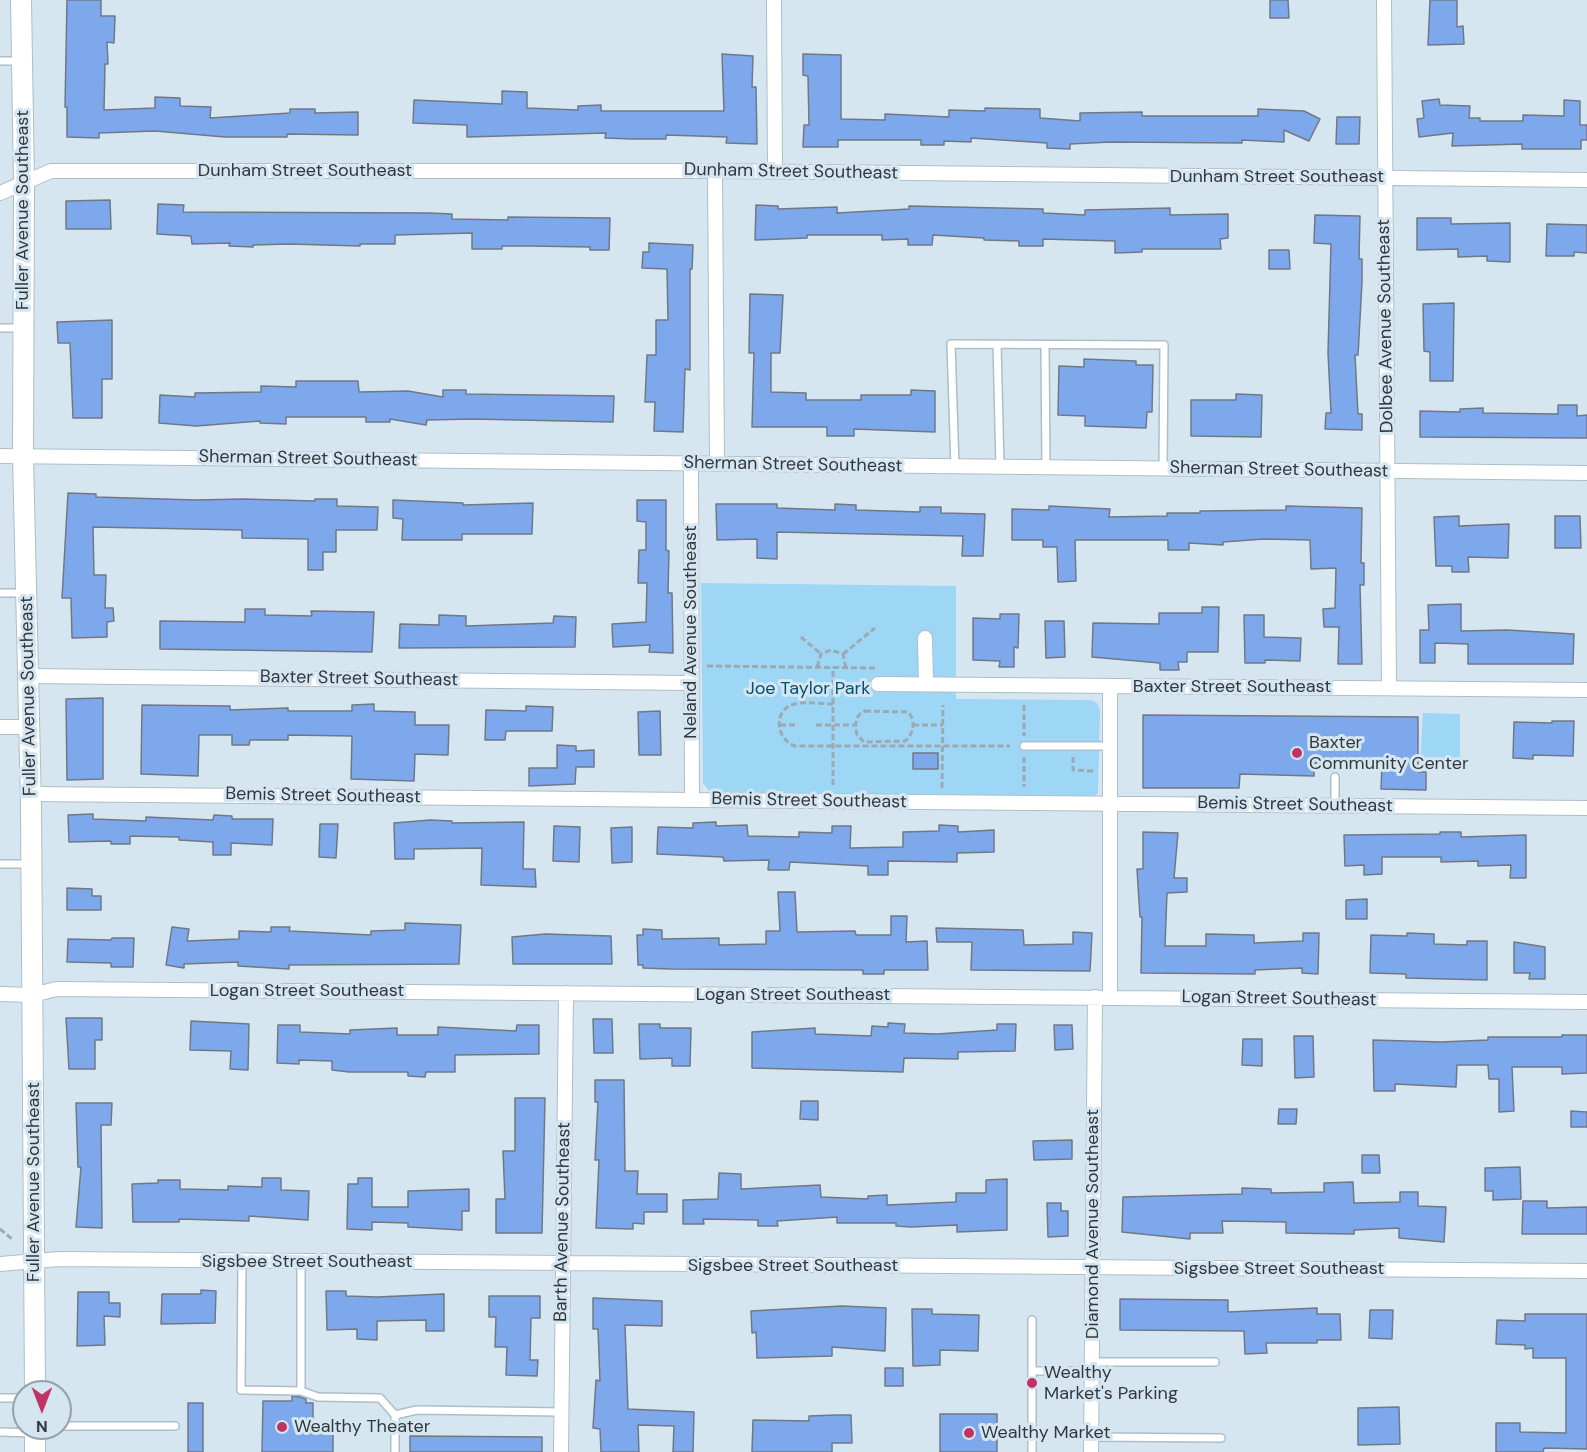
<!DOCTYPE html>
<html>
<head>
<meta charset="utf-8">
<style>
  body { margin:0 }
  #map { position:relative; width:1587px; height:1452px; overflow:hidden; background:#d5e6f1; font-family:"DM Sans",sans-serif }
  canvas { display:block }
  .north { position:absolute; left:12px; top:1380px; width:60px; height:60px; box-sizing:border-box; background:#d5e6f1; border:2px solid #93a0a9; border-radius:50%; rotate:180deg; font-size:16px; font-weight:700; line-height:24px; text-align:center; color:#31383c }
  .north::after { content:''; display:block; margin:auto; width:21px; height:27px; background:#c03363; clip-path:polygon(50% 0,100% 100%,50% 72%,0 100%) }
</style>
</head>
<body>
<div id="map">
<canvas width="1587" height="1452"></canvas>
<div class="north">N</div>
</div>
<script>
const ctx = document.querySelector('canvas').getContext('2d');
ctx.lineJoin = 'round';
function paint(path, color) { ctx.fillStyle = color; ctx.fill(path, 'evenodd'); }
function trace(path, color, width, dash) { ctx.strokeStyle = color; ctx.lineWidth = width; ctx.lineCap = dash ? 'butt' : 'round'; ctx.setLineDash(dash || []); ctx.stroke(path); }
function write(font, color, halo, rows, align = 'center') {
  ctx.font = font + ' "DM Sans",sans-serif'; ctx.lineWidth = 6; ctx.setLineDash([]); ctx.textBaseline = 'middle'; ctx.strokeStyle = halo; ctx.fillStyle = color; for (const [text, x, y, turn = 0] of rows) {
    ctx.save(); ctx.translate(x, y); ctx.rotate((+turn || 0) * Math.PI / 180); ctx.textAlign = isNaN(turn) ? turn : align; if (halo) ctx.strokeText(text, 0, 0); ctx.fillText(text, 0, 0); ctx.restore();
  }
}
paint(new Path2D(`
  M701 583 956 586V699L1091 700 1097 703 1100 710 1098 793 1094 796 711 793 703 783Z
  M1423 713 1460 714V764L1420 763Z`), '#9ed7f6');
const building = new Path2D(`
  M67 0H101V16H115L114 43 107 42 108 64H105L104 110 155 108V97L180 98V106L211 107 210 118 290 113V109H315V113L358 112V135L287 134V137H225L155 131 99 133V138L67 137V107H65Z
  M1270 0H1288L1289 18H1270Z
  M1430 0H1457V27L1463 26 1464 44 1428 45Z
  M722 54 753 56 752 87H756L757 144 726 143 727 137 666 135V139H632L605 138 606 133 467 137V125L413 123 414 100 502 104V91L527 92V108L578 110V106L601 105V111H724Z
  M803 54 841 55V119L885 120V114L949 117V110L985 111V108L1040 109V118L1080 121V113L1142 112V116H1258V109L1304 111 1320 119 1309 141 1284 130V142L1242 140V143L1111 142 1070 144V149L1047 148V143L971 138V142L944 141V145H921V140H838V147H803L804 125H809L808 76 803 75Z
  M1439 99 1440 105 1470 106 1469 118H1480V121H1523V115L1564 116V100L1580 101V125H1587V140H1581V149H1522V144L1452 146 1453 133 1419 137 1417 119 1424 118 1422 101Z
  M1337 117H1360L1359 144H1336Z
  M110 200 111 229H66V201Z
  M158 204 184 205 183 212 430 213 452 214V219L508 220V217L610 218 609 250H590V247L529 246H502V249H472V233L395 235V244H360V246L289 244 253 245V247L229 246 230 243 192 244 191 236 157 234Z
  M756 205 778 206V209L837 207V213L909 209V206L1043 209V213L1085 215V210L1170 208V215L1228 214V238L1220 239 1221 249H1142V252L1115 253V241L1043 239V246H1019V241L984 240V238L933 235 932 245H908V239L882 240V235H807V238L755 240Z
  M1315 215 1360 216 1359 259H1362V282L1358 355H1355L1358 414H1362V430L1325 429 1326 413H1331L1328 353 1331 244 1314 243Z
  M1417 218H1451V224L1510 223V262L1487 261V256L1458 257V249L1417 250Z
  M1547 224 1587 225V253L1574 252V256H1546Z
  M649 243 693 245 692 269H690V370L685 369 683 432 654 431 655 402H645L647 355H656V320H668L667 269 642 268 643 252H649Z
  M1269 250H1289L1290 269H1269Z
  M750 294 783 295 780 353H771V392L806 393V400H861V395H911V390L935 391V432L854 429V436H827V427H752L754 353H749Z
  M1454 303 1453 381H1430V352L1424 351 1423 304Z
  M112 320V379H102V418H73L70 343H58L57 322Z
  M1084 359 1136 361V365H1153L1152 412H1147L1146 428 1085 426V416L1058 415 1059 366 1084 367Z
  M296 381H358L359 392 408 391 443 397V390H466V394L614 396 613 422 472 419 427 420 426 425 390 419V422H366V417H286V424L260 423V421L196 426 159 423 160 395 195 397V393L261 392V386L296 387Z
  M1236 394 1262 395 1261 437 1191 436V400H1236Z
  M1558 405H1577V416L1587 415V438L1420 437V411L1460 412V409L1483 408V413L1558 414Z
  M68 493 96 494V497L196 500 243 499 315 501V499H337V506L378 507 377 530H336V552H323V570H308V539L242 538V530L93 527 94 575H106L105 608H113L114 621 107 622V637L72 638 71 598H62Z
  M393 500 463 503V505L533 503 532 534H462V540H402L403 519 393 518Z
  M637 500H666V550L669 551 668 593H672L673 653 649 652 650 645 613 647 612 624 646 622 647 583H638L639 550H646V522L637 521Z
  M716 504H777V508L835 510V504L856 505V510L920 512V507H941V513L985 514 983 556H962L963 536 777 532V559L757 558V539L717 540Z
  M1049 506 1110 509 1109 517 1167 516V513H1200V511L1286 510V506L1362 508 1361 563H1364V585H1360L1362 664H1338L1339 627H1324L1323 609 1335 608 1336 568 1311 569 1310 540 1264 539 1223 542V545L1189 543V550H1168V540H1075L1076 581 1058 582 1057 547H1043V540H1012V509L1049 510Z
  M1459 516V526L1509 524 1508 558 1468 557 1469 572H1452V566H1436L1434 517Z
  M1555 516H1580L1581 548H1555Z
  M1461 604V631L1507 630 1574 634 1573 664H1468V644L1435 643V663H1420V630H1429L1428 605Z
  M1202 607H1219L1218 652H1187V662H1178L1179 670H1160V663L1092 657 1093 623 1159 624V613H1202Z
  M245 609H265V615L312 616 311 611 374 612 372 652 160 649V621L245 622Z
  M1000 614H1019L1018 648 1014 647V667H999L1000 661 973 660V618L1000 619Z
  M439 615 466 616V626L553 623 554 616 576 617 575 647 399 648 400 624 439 625Z
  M1244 615H1264V637L1301 638 1300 661 1265 660V663H1245Z
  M1045 621H1064L1065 657 1046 658Z
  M103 698V779L67 780 66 699Z
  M374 704V711L415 712V725H449L448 755 415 754 414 781 351 779 352 736 288 735V740H250L249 745H232V735H199L198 776 141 774 142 705 230 706V710L288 708V711H352V705Z
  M526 706 553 707 552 731H506L505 740H485L486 710 526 711Z
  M660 711 661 755H639L638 712Z
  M1143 715 1418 717V772H1426V790L1381 789 1382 764 1314 763V776L1240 774 1239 788H1143Z
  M1552 721H1574L1573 756 1533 755V759L1513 758 1514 722 1552 723Z
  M557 745 576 746V751L594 750V767H576L575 784 529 786V768H557Z
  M913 753H938V769H913Z
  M93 814V819L146 821V817L213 820 214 815 232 816V819H273L272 845 231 843V855H213V842L179 840V837L130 836V844H111V841L69 842 68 815Z
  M430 820 452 821V823L524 822 523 869H535L536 887 481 885 482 848 414 849V859H395L394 823Z
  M716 822V826L747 825 748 836 799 837V832L832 833V826H851L850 848 903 847V832L939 831V825L958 826V832L994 830V852L957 853V862L888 861V875H868V866L790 862 789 870H768L769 860 724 861 723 857 657 854 658 827 693 828V823Z
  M320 824H338L336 858 319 857Z
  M554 826 580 827 579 862 553 861Z
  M632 827V862L612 863 611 828Z
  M1143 832 1178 833 1174 878H1187V892L1167 893 1165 946H1206V934L1254 935V943L1303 941V933H1319L1318 974 1302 973V968L1255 970V974L1141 973 1142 917H1140L1137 869H1143Z
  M1440 832H1461V837L1526 835V878H1510L1511 865 1478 866V861L1441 862V857H1382V874L1364 875V865L1345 866 1344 835 1440 834Z
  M67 888 92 889V896H101V910H67Z
  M778 892H795L797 932 855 931 856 935H891V916H907L906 942 927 941 928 970H884V974H863V970L670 969 643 968V965H638L637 935H643V929L662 930V939L719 938V945L766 944V931H780Z
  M1367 899V919H1346V900Z
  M405 923 461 925 459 964 289 965V969L238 966V962L184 964V968L166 965 172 927 189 929 187 941 239 939V931L271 932V927H290L289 931 371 935V931L405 930Z
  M936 928 1023 930 1024 945 1073 944V932L1092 933 1090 971 971 970 972 942H937Z
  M1407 933 1434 934V944L1467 945V941H1487V980L1406 978V974L1370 973 1371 935 1407 936Z
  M545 934 611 936 612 964H513L512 937Z
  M112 938H134L133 967H111V963L67 962 68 939 111 940Z
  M1514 942 1545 947V979H1529L1530 973H1514Z
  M66 1018H102V1040H95V1069H69Z
  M593 1019H612L613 1053H594Z
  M191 1021 249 1024 248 1070 230 1069 231 1051 190 1050Z
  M888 1023 905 1024 904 1033 937 1034 997 1030V1024H1016L1015 1051 958 1052V1059L904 1058 903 1072 752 1068V1032L815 1028V1034L871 1036 872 1026 888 1027Z
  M639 1024H660V1028H691L690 1066H672V1058L640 1059Z
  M278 1025H300V1032L350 1034V1030L397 1028V1035H438V1027L516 1031 517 1025H539V1054L455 1055V1072H426L425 1077 408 1076V1072H349L332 1070V1061L299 1060V1064L277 1063Z
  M1054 1025H1072L1073 1049 1055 1050Z
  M1562 1035H1587V1073L1562 1074V1067H1512L1514 1111 1499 1112V1079H1489L1488 1065H1457L1456 1087 1395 1084V1091H1374L1373 1040 1441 1042 1488 1040V1037H1562Z
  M1294 1036H1313L1314 1077 1295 1078Z
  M1243 1039H1262V1066L1242 1065Z
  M595 1080H624L625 1171H638L637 1194H667V1212H644V1224L633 1223V1229L596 1228 599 1160H595L598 1102H595Z
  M515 1098H545L542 1233H496V1199H505L503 1151H515Z
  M801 1101H818V1120L800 1119Z
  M76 1103H112L111 1125H101L102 1228 76 1227 81 1167H78Z
  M1279 1109H1297L1296 1124H1278Z
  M1571 1111 1587 1112V1127H1571Z
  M1072 1140V1159L1034 1160 1033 1141Z
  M1362 1155H1379L1380 1173H1362Z
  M1520 1167 1521 1199 1493 1200V1191H1485V1168Z
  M719 1173 741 1174V1189L820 1185 821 1197 868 1199V1196L887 1195V1205L956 1202V1193H986V1180L1007 1179V1230L957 1232V1225L911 1227 896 1226V1223H837V1217L777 1221 778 1226H758V1220L703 1219 704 1224H683V1200L718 1199Z
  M262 1178H281V1190L309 1191 308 1220 249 1216V1221L179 1219V1222H133L132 1184 158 1183V1180H180V1189L228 1190V1186L262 1187Z
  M358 1178H372V1207H408V1191L469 1189V1211H462V1230L408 1227V1223L372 1222V1230L347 1229 348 1184H358Z
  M1353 1182 1354 1203 1400 1202V1192H1418V1206L1446 1207 1444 1242 1399 1238V1228L1354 1230V1234L1286 1233V1222L1222 1221 1223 1233H1190V1239L1122 1232 1123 1197 1242 1194V1188L1271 1189V1193L1324 1192V1183Z
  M1523 1201H1547V1208L1587 1207V1234H1522Z
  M1047 1203H1061V1211H1068V1236L1048 1237Z
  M201 1290 216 1291 215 1323 161 1324 162 1294H201Z
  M326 1291H346V1296L377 1297 444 1294V1331H426V1320L377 1321V1340L357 1339V1329L327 1330Z
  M78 1292H109V1303H120V1317L104 1316 105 1345 77 1346Z
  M489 1296H540V1318H531L530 1360H538L537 1376 506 1375 507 1347H495L496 1317H489Z
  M593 1298 662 1301V1326L625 1325 628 1409 694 1412 693 1452H673L674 1426 638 1425 639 1452H601L600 1429 593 1428 596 1380 600 1381 598 1329H593Z
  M1120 1299 1228 1300V1312L1317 1308V1314H1340L1341 1340H1317V1343H1266L1267 1353 1245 1354 1244 1331 1120 1330Z
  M842 1306 886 1308 885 1351 832 1347V1356L757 1358 756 1332 752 1333 751 1311Z
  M912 1309H932V1314L979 1315 978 1351 940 1350V1365L913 1366Z
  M1370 1310H1393L1392 1339 1369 1338Z
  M1525 1314H1587V1449L1544 1448 1543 1452H1496V1423H1520V1432L1566 1433V1358H1533V1348L1525 1349V1345L1496 1344 1497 1320 1525 1321Z
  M885 1368H903V1386H885Z
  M292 1396 300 1397 306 1399V1403H313V1431H333V1452H262L263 1401H292Z
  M188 1403H203V1452H188Z
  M1399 1407 1400 1444 1358 1445V1408Z
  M940 1414H997V1452H940Z
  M836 1415H851L852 1443H832V1452H752L753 1420 809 1421V1416Z
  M410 1436 542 1437V1452H410Z`);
paint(building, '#7ea8ec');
trace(building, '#707886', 1.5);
const service = new Path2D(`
  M0 61H21
  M0 328H20
  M997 344 1000 467
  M1045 345 1046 468
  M955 467 951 344 1164 345 1163 469
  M0 593H24
  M1024 746H1111
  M1335 777V806
  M0 864H29
  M242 1261 241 1390 301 1391V1261
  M1092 1362H1215
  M1032 1371H1092
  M301 1391 318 1397 380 1398 395 1415V1452
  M0 1398H24
  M395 1415 417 1410 561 1412
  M60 1426H175
  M0 1432 33 1433
  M1091 1437 1221 1438
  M1032 1452V1320`);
const minor = new Path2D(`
  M774 0 775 172
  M1384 0 1389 687
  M715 171 717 464
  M0 193 51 171H715L1587 180
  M0 456 1587 473
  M691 464 692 800
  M925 638 926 684
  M28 676 691 683
  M878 684 1587 690
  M0 727H28
  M31 794 1587 808
  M0 994 33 995 56 989 1587 1002
  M1110 997V686
  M0 1264 59 1259 1587 1271
  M561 1452 566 993
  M1091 1452 1095 997`);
const secondary = new Path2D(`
  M21 0 24 182 23 456 31 806 35 1392
  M35 1428V1452`);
trace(service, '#adbec8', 10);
trace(minor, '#adbec8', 16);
trace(secondary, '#adbec8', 22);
trace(new Path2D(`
  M801 637 821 654
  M843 654 875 628
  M707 666 875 668
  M817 667 821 654 831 650 843 654 846 668
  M833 704C821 704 806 701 795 704 772 709 776 740 795 746H1010
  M1024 705V736
  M865 711 908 712C916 720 914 734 905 741L864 742 857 735C855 726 854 715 865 711Z
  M780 725H797
  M816 725H856
  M913 725H943
  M1024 757V787
  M1073 757V770L1095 771
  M833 785V667
  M942 788 943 705
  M0 1229 12 1239`), '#9ca9b2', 3, [6, 3]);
trace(service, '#fff', 7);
trace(minor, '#fff', 14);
trace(secondary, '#fff', 20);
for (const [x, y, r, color] of [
  [1297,753,6,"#c03363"],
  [1032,1383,6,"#c03363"],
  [282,1427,6,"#c03363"],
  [969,1433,6,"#c03363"]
]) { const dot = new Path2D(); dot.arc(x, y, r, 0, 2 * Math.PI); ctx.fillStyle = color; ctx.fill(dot); trace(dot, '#d5e6f1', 2); }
write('18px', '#31383c', '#d5e6f1', [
  ["Dunham Street Southeast",305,171],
  ["Dunham Street Southeast",791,172,1],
  ["Dunham Street Southeast",1277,177],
  ["Fuller Avenue Southeast",23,210,-90],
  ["Dolbee Avenue Southeast",1386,326,-91],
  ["Sherman Street Southeast",308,459,1],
  ["Sherman Street Southeast",793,465,1],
  ["Sherman Street Southeast",1279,470,1],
  ["Neland Avenue Southeast",691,632,-90],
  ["Baxter Street Southeast",359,679,1],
  ["Baxter Street Southeast",1232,687],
  ["Fuller Avenue Southeast",29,696,-91],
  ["Bemis Street Southeast",323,796,1],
  ["Bemis Street Southeast",809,801,1],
  ["Bemis Street Southeast",1295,805,1],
  ["Logan Street Southeast",307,991],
  ["Logan Street Southeast",793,995],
  ["Logan Street Southeast",1279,999,1],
  ["Fuller Avenue Southeast",34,1182,-90],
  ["Barth Avenue Southeast",563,1222,-89],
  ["Diamond Avenue Southeast",1093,1224,-90],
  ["Sigsbee Street Southeast",307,1262],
  ["Sigsbee Street Southeast",793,1266],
  ["Sigsbee Street Southeast",1279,1269]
]);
write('18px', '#035170', '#d5e6f1', [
  ["Joe Taylor Park",808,689]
]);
write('18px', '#31383c', '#d5e6f1', [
  ["Baxter",1309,743],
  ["Community Center",1309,764],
  ["Wealthy",1044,1373],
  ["Market's Parking",1044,1394],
  ["Wealthy Theater",294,1427],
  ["Wealthy Market",981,1433]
], 'left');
</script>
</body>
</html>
